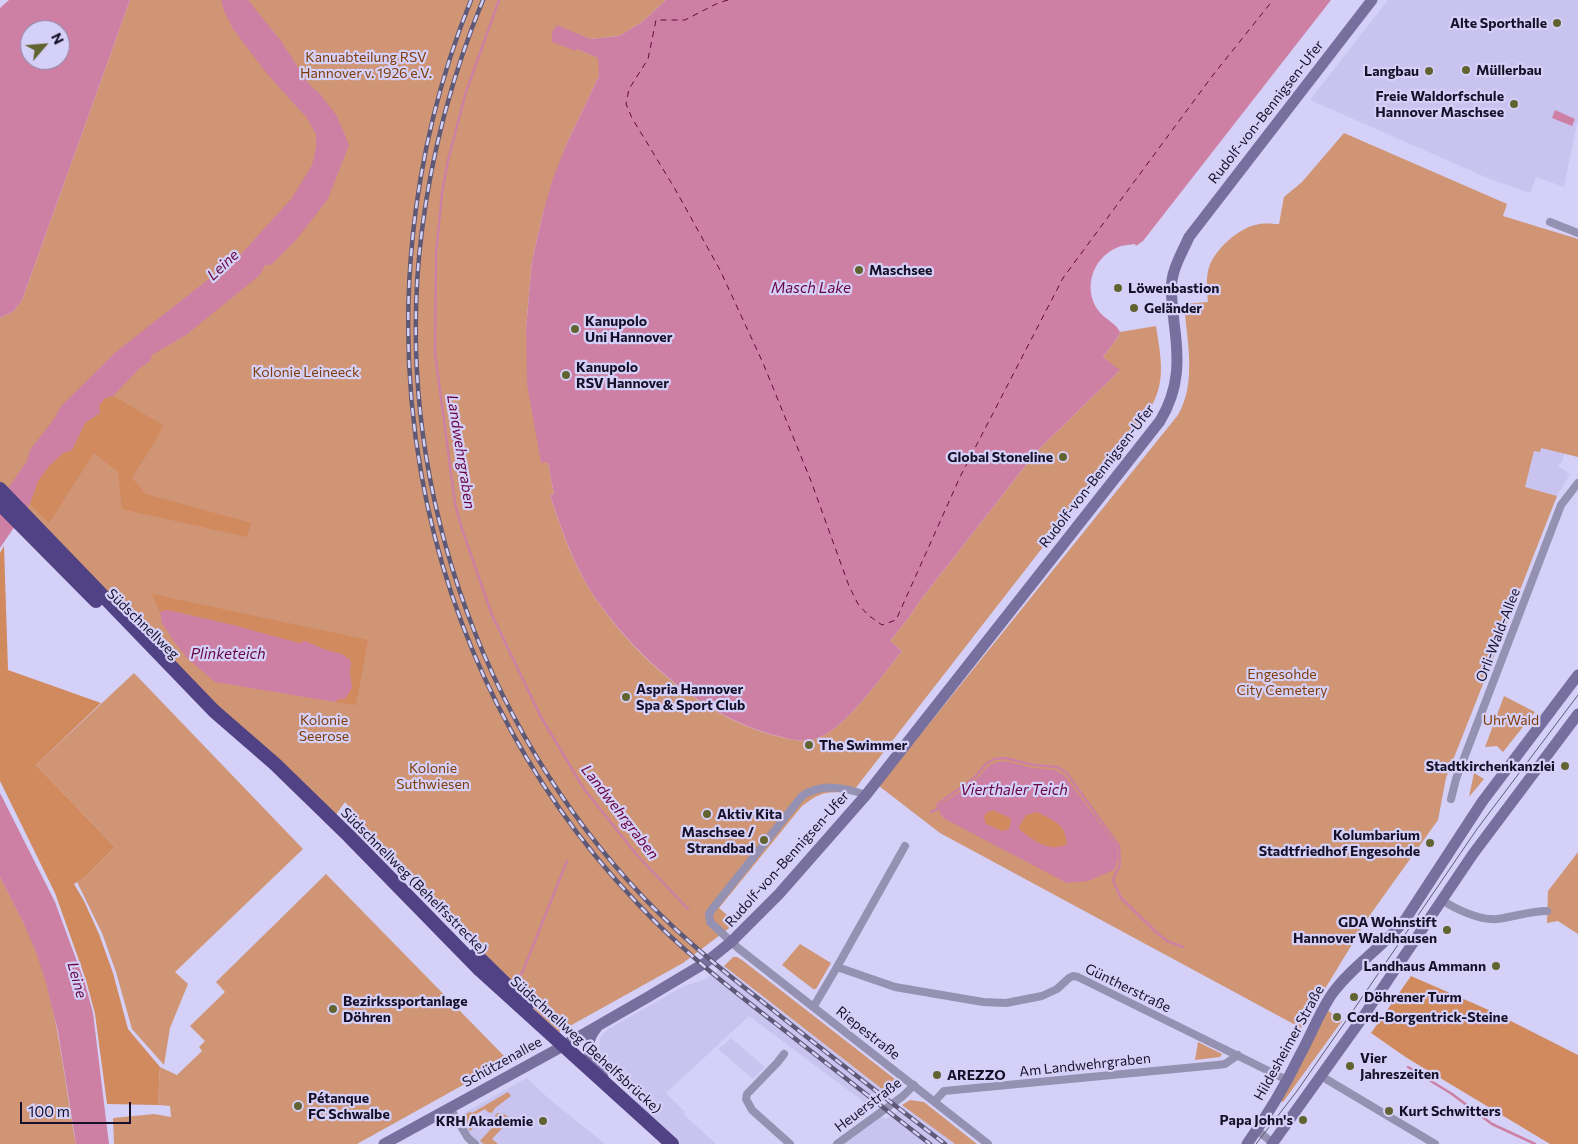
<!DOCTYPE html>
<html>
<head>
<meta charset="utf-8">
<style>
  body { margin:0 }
  #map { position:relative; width:1578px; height:1144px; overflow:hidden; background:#d5d0f8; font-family:Commissioner,sans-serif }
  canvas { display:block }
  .north { position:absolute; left:20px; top:20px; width:50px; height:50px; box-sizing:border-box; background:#d5d0f8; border:1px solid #8984a5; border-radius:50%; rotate:63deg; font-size:14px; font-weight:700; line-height:20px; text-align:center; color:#161128 }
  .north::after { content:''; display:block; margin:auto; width:18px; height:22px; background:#616330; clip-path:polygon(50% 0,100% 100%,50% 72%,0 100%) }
  .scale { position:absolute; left:20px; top:1102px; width:111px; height:22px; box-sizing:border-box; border:2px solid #161128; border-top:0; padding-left:6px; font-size:15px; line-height:18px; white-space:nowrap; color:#161128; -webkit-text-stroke:4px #d5d0f8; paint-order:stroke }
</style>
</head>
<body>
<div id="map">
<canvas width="1578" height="1144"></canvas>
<div class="north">N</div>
<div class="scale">100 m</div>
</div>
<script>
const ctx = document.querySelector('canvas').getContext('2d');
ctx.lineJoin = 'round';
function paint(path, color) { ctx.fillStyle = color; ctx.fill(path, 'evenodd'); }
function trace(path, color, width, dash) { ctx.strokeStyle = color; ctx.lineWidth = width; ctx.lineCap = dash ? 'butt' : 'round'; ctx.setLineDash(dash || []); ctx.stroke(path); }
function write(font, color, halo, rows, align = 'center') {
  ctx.font = font + ' Commissioner,sans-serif'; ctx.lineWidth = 4.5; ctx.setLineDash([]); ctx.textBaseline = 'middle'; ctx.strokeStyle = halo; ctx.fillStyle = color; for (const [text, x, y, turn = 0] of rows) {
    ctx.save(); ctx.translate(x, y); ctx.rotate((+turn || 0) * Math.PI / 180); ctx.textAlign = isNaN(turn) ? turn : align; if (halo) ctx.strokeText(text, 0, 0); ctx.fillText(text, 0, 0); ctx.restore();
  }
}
paint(new Path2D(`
  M1388 0H1578V118L1564 187 1536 177 1530 193 1490 179 1310 100Z
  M1541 447 1564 453 1563 460 1558 466 1570 474 1557 496 1525 487 1534 451Z
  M724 966 751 988 891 1096 885 1094 868 1105 749 1016 666 1093 685 1112 683 1114 716 1144H668L653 1122 603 1060 599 1048 600 1038 607 1030 682 987 706 979Z
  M731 1038 765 1067 753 1079 718 1049Z
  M527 1078 548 1098 605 1144H475L455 1118Z
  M902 1105 955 1144H839L881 1116 886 1119 903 1107Z`), '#c9c3ef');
paint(new Path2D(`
  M130 0H666L642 22 619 36 590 39 582 36V34L577 49 599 58V76L566 145 543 213 532 261 526 328 541 462H548L554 494 550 495C562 532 574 567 596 599 637 659 705 718 777 736 789 739 803 743 815 739 846 730 881 676 902 651L890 641 910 616 919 602 1036 452 1119 371 1103 357 1118 337 1120 332 1156 326C1161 359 1167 383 1148 412L851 794C828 790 820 792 802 806L719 908 736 923 683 963 559 1032 538 1013 397 865 345 802 330 823 0 482V318L14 311 22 300Z
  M1344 133 1507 204 1503 216 1578 239V457L1541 448 1540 452 1534 451 1525 487 1557 496 1446 778 1438 820 1370 915 1301 1028 940 833 879 786 1178 415C1197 382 1187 341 1184 304L1208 302C1207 291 1206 281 1208 271 1212 251 1240 226 1260 224 1266 223 1273 224 1279 224L1284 197 1302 182Z
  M134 673 303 849 175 972 188 984 170 1028 164 1065 132 1029 116 972 102 933 77 882 84 878 115 847 36 765Z
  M1504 696 1535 712 1503 752 1497 746 1485 747Z
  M1474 773 1484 779 1469 797Z
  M1578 852V934L1558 921 1547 923 1548 891Z
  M326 874 508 1060 357 1144H114L113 1118 154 1114 171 1117 170 1106 158 1105 160 1067 177 1075 202 1051 199 1047 205 1041 190 1026 225 992 216 982Z
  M0 877C13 902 27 927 37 953 59 1015 64 1080 76 1144H0Z
  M800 944 831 963 816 989H813L782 965Z
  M733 957H737L742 960 900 1083 899 1088 891 1096 724 966Z
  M1326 1009 1342 1021 1283 1102 1281 1101Z
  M1198 1042 1222 1054 1220 1057 1195 1060Z
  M508 1092 511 1096 495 1108 492 1113 488 1112 485 1109 469 1118 473 1128 470 1131 463 1120 466 1114 470 1112 472 1113Z
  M910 1100 924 1102 977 1144H955L902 1105Z
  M497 1113 504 1114 511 1119 492 1139 498 1144H484L480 1141 499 1120 495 1116Z`), '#cf9574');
paint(new Path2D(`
  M113 396 163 425 157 438 132 478 146 494 251 523 247 537 122 509 118 472 94 453 49 523 30 504C33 497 35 489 38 482 44 469 58 455 72 450L85 423 100 413 99 406C102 400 106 398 113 396Z
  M4 546 8 670 101 703 36 765 115 847 84 878 74 884 84 901 99 934 113 973 128 1029 160 1067 158 1105 107 1104 95 1014 86 980 55 893 0 781V553Z
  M152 594 368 640 356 705 335 702 352 688 350 673 351 661 342 654 193 615 167 610 160 612Z
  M993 810 1010 818 1011 822 1009 829 1002 831 986 824 983 818 986 813Z
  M1037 812C1054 821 1065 824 1067 844 1050 853 1034 841 1020 830L1019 826 1026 814Z
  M1411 976 1491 1011 1578 1055V1144H1550L1407 1058 1371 1033Z`), '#d1895e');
paint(new Path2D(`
  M9 0H130L22 300 14 311 0 318V8ZM30 30H60V60H30Z
  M221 0H248L281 41 309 84 320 94 337 116 344 133 349 145 328 199 296 240 271 265H265L260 275 186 335 152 355 150 361 140 368 113 396 105 398 99 406 100 413 85 423 72 450 63 453 50 465 38 481 30 504 0 548V500L27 461 30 450 54 419 61 406 117 351 242 253 292 198 312 165 316 148V135L307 118 268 75 233 29 224 11Z
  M666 0H1331L1143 241 1136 246 1135 244C1129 245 1122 245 1116 248 1092 259 1083 289 1098 310 1104 319 1116 323 1120 332L1118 337 1103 357 1120 370 1036 452 919 602 910 616 890 641 902 651C881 676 846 730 815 739 803 743 789 739 778 736 705 718 638 659 596 599 574 567 562 531 550 495L554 494 548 462 541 463 527 384 526 328 532 261 543 213 552 181 566 145 599 76 598 58 577 49 576 51 552 42V32L557 25 590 39 619 36 642 22Z
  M1555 110 1575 119 1572 126 1552 118Z
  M167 610 233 625 299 643 305 641 326 650 342 654 351 661 350 673 352 688 345 699H339L335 702 215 682 189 660 175 643 162 623 160 612Z
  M1005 761 1033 768 1055 770 1064 775 1117 846 1118 859 1114 870 1088 881 1067 883 945 819 940 814 939 805C951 798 962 791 973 782 987 771 985 763 1005 761ZM993 810 1010 818 1011 822 1009 829 1002 831 986 824 984 818 986 813ZM1037 812C1054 821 1066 824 1067 844 1050 853 1034 841 1020 830L1019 826 1026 815Z
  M0 793 55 902 85 983 93 1013 109 1144H76L58 1032 46 983 36 952 23 922 0 877Z`), '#ce80a4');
trace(new Path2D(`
  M499 0 466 92 448 160 442 193 436 254 435 353 455 504 462 529 492 615 541 717 584 789 637 855 688 909
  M931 812 938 809V804L974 778 986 764 994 759 1005 758 1034 765 1057 767 1066 772 1119 846 1120 864 1113 880 1121 898 1156 932 1167 941 1183 947
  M516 982 523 971 567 861
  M1408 1067 1452 1094 1492 1124 1535 1144`), '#ce80a4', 2.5);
trace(new Path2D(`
  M728 0 718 3 685 20H656L648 59 629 89 626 104 632 118 675 189 720 270 763 363 811 481 849 586 858 604 868 615 882 625 896 620 960 477 1063 278 1213 75 1273 0`), '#660540', 1, [6, 5]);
trace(new Path2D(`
  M1550 222 1578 233
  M866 795C844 787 822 783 802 796L713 908 709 914 710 922 738 948 988 1144
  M1451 799 1456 779 1561 505 1578 483
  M1442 900C1455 909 1481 921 1497 919 1514 917 1530 911 1547 911
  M837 967 905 846
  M814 1006 837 967 895 987 983 1002 1006 1003 1042 996 1057 989 1069 978 1073 976 1078 977 1287 1080
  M784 1054 777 1063 747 1094 746 1099 752 1110 790 1144
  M1321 1076 1435 1144
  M935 1101 944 1091 1217 1065 1225 1064 1238 1055
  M450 1108 468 1138 475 1144
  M1257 1130 1274 1144
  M837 1144 903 1096 914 1085`), '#9591b2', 8);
trace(new Path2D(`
  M597 1027C580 1048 592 1059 603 1077
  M384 1144 554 1051 648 997 705 963 731 942 779 894 866 795 1160 421C1180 388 1179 359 1174 322 1173 308 1170 294 1172 280 1174 265 1183 251 1189 237L1372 0
  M1247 1144C1267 1116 1285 1086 1300 1055 1311 1035 1319 1013 1332 994 1352 966 1383 947 1405 920L1482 802 1578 675
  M1272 1144 1363 1017 1473 854 1578 714`), '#77709f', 11);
trace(new Path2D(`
  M0 489 214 711 275 764 349 836 479 969
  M0 504 96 601
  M476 955 527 1005`), '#504284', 14);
trace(new Path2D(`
  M1256 1144 1297 1091 1350 1015 1477 829 1578 695`), '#5e5977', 1);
const rail = new Path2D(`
  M471 0C348 306 407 662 637 903 679 948 727 986 775 1023 827 1064 879 1104 930 1144
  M483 0C453 73 432 151 422 230 391 471 477 723 645 899 684 940 728 975 773 1010 830 1056 888 1100 945 1144`);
trace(rail, '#5e5977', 4.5);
trace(rail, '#d5d0f8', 2.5, [8]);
trace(new Path2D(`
  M479 969 672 1144`), '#504284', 14);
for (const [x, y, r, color] of [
  [1557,23,5,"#616330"],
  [1466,70,5,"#616330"],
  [1429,71,5,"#616330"],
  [1514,104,5,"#616330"],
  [859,270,5,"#616330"],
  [1118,288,5,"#616330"],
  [1134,308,5,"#616330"],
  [575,329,5,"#616330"],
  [566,375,5,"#616330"],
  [1063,457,5,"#616330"],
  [626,697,5,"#616330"],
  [809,745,5,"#616330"],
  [1565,766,5,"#616330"],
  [707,814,5,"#616330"],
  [764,840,5,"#616330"],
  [1430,843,5,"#616330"],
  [1447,930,5,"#616330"],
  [1496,966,5,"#616330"],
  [1354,997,5,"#616330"],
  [333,1009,5,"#616330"],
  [1337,1017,5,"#616330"],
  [1350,1066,5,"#616330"],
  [937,1075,5,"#616330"],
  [298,1106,5,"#616330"],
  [1389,1111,5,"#616330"],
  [1303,1120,5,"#616330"],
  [543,1121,5,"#616330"]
]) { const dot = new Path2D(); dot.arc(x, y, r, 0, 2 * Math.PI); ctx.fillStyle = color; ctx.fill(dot); trace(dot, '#d5d0f8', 2); }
write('bold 14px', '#161128', '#d5d0f8', [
  ["Alte Sporthalle",1547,23,"right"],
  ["Müllerbau",1476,70],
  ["Langbau",1419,71,"right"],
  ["Freie Waldorfschule",1504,96,"right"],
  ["Hannover Maschsee",1504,112,"right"],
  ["Maschsee",869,270],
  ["Löwenbastion",1128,288],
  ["Geländer",1144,308],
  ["Kanupolo",585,321],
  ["Uni Hannover",585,337],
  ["Kanupolo",576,367],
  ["RSV Hannover",576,383],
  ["Global Stoneline",1053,457,"right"],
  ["Aspria Hannover",636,689],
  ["Spa & Sport Club",636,705],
  ["The Swimmer",819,745],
  ["Stadtkirchenkanzlei",1555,766,"right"],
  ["Aktiv Kita",717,814],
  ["Maschsee /",754,832,"right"],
  ["Strandbad",754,848,"right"],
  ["Kolumbarium",1420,835,"right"],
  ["Stadtfriedhof Engesohde",1420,851,"right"],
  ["GDA Wohnstift",1437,922,"right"],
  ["Hannover Waldhausen",1437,938,"right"],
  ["Landhaus Ammann",1486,966,"right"],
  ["Döhrener Turm",1364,997],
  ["Bezirkssportanlage",343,1001],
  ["Döhren",343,1017],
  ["Cord-Borgentrick-Steine",1347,1017],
  ["Vier",1360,1058],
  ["Jahreszeiten",1360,1074],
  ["AREZZO",947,1075],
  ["Pétanque",308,1098],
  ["FC Schwalbe",308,1114],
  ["Kurt Schwitters",1399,1111],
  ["Papa John's",1293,1120,"right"],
  ["KRH Akademie",533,1121,"right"]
], 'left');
write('14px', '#7f3d0a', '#d5d0f8', [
  ["Kanuabteilung RSV",366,57],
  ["Hannover v. 1926 e.V.",366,73],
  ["Kolonie Leineeck",306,372],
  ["Engesohde",1282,674],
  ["City Cemetery",1282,690],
  ["Kolonie",324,720],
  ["Seerose",324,736],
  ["UhrWald",1511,720],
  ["Kolonie",433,768],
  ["Suthwiesen",433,784]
]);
write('14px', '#161128', '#d5d0f8', [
  ["Rudolf-von-Bennigsen-Ufer",1266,112,-52],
  ["Rudolf-von-Bennigsen-Ufer",1097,476,-52],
  ["Südschnellweg",143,624,44],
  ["Orli-Wald-Allee",1498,635,-69],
  ["Rudolf-von-Bennigsen-Ufer",787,859,-48],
  ["Südschnellweg (Behelfsstrecke)",414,881,45],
  ["Güntherstraße",1128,988,26],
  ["Riepestraße",868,1033,38],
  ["Hildesheimer Straße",1289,1043,-61],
  ["Südschnellweg (Behelfsbrücke)",586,1045,42],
  ["Schützenallee",502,1062,-29],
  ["Am Landwehrgraben",1085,1065,-6],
  ["Heuerstraße",868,1105,-37]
]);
write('italic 15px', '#660540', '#d5d0f8', [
  ["Leine",223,265,-43],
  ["Masch Lake",811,288],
  ["Landwehrgraben",461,452,81],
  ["Plinketeich",228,654],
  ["Vierthaler Teich",1014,790],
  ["Landwehrgraben",620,812,52],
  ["Leine",77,980,74]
]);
</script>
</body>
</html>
